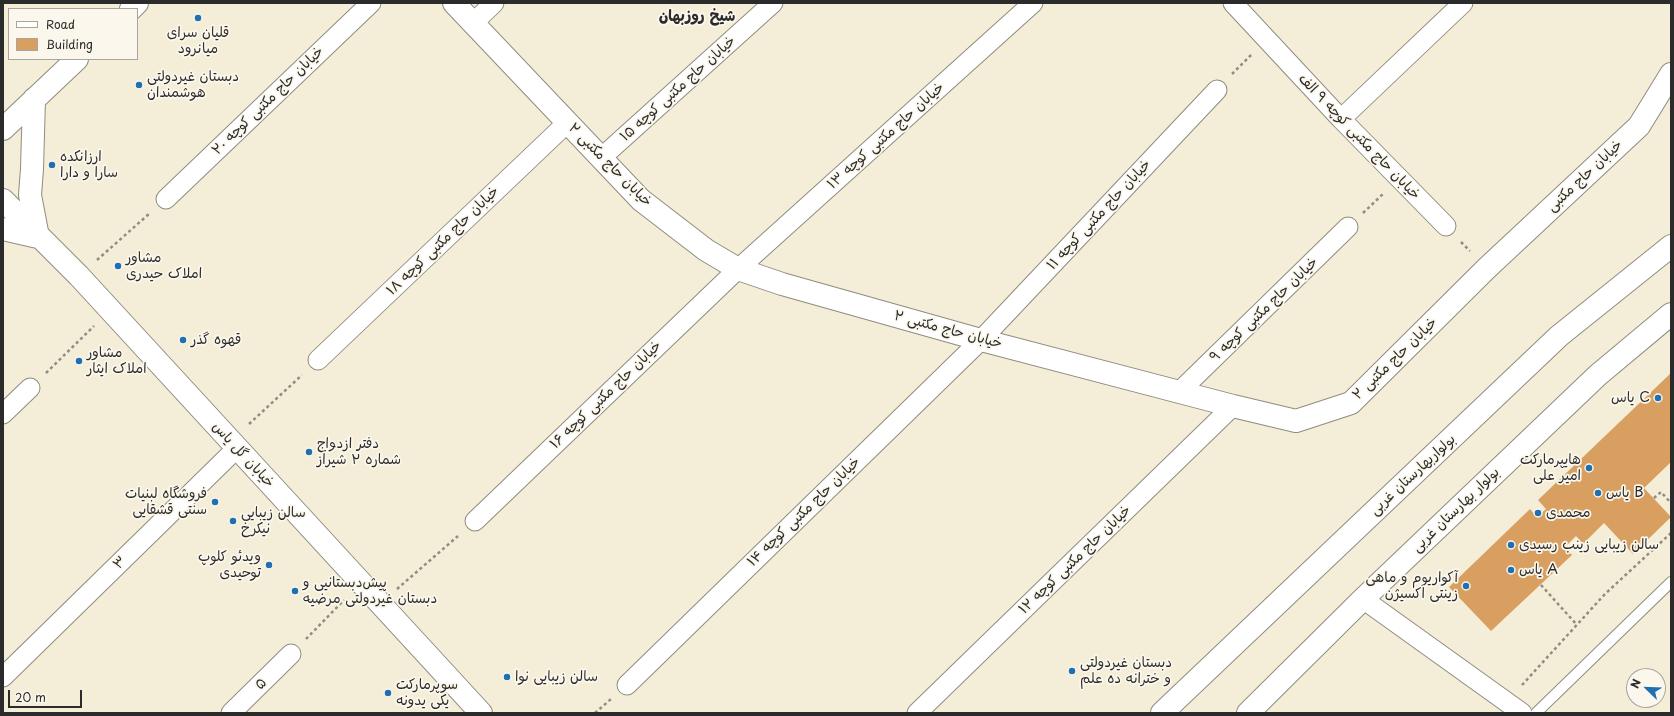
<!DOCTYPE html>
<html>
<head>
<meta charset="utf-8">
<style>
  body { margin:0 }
  #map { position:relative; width:1674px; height:716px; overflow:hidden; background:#f4edd7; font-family:"Playpen Sans",sans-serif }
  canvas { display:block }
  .frame { position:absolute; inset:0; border:4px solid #2b2b2b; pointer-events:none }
  .legend { position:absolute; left:8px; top:8px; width:130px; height:52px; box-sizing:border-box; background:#fbf7ec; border:1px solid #a8a59f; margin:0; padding:5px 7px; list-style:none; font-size:12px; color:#2b2b2b }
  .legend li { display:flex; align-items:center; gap:8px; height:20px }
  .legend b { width:20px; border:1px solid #a8a59f }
  .north { position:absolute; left:1626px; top:668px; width:40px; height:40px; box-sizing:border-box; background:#fbf7ec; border:1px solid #a8a59f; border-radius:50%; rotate:293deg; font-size:11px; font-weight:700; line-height:16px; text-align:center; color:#2b2b2b }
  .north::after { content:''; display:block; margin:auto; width:14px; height:18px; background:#1f6fb2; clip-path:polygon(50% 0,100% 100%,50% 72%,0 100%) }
  .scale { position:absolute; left:8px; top:690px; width:74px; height:18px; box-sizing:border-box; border:2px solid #2b2b2b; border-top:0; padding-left:5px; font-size:12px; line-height:14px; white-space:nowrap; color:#2b2b2b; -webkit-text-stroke:3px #fbf7ec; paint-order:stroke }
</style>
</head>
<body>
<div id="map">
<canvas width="1674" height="716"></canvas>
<div class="frame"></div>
<ul class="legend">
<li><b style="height:5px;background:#fff"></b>Road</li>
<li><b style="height:11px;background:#d89f61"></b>Building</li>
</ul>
<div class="north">N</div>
<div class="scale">20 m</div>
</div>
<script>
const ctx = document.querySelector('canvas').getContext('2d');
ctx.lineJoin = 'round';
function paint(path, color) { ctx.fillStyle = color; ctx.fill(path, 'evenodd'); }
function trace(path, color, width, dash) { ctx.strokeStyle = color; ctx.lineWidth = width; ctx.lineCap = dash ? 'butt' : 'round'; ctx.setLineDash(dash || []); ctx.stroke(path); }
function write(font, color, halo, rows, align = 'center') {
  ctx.font = font + ' "Playpen Sans","Playpen Sans Arabic",sans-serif'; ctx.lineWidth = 3.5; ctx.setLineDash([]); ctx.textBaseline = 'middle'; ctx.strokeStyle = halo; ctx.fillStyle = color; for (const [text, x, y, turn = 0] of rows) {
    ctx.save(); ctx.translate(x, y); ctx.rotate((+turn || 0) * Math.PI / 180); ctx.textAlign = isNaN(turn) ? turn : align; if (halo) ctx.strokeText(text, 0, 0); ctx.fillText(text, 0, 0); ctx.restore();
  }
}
paint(new Path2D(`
  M1671 373V462L1644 488 1671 517 1633 554 1604 523 1583 544 1576 536 1565 547 1572 555 1491 631 1449 587 1530 509 1537 517 1546 509 1538 500Z`), '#d89f61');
const lane = new Path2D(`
  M1536 713 1671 582`);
const street = new Path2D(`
  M1233 3 1341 119 1446 226
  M473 23 494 3
  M1341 119 1463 3
  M601 158 773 3
  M166 199 371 3
  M318 360 568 122
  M1179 392 1348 227
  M3 414 30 388
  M475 521 738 269 1033 3
  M1363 599 1522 713
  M3 677 237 448
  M627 685 981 340 1217 90
  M231 713 291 654
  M917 713 1233 406`);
const secondary = new Path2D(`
  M454 3 641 200 706 250 738 269 782 284 981 340 1233 406 1296 421 1351 403 1487 268 1639 126 1671 74
  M131 9 137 3
  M3 129 77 59
  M3 200 79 276 481 713
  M3 229 38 237 30 195 32 169 34 99
  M1162 713 1559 336 1671 246
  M1248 713 1363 599 1598 375 1671 314`);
trace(lane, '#908c81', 12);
trace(street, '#908c81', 21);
trace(secondary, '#908c81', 24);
trace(new Path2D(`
  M1232 74 1251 55
  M1363 213 1384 193
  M1461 242 1470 251
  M97 260 150 213
  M46 373 94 326
  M249 424 302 375
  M1654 498 1661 492 1671 503
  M1541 585 1577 625
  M397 589 458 536
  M306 639 344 600
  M1522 685 1605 594 1671 533
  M595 713 611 699`), '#908c81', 2.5, [3, 3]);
trace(lane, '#fff', 10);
trace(street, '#fff', 19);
trace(secondary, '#fff', 22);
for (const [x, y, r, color] of [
  [198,18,4,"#1f6fb2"],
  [139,85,4,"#1f6fb2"],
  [52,165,4,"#1f6fb2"],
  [118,266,4,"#1f6fb2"],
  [183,340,4,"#1f6fb2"],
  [79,361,4,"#1f6fb2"],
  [1658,398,4,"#1f6fb2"],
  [309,452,4,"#1f6fb2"],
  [1589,468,4,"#1f6fb2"],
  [1598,493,4,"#1f6fb2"],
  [215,502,4,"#1f6fb2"],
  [1538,513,4,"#1f6fb2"],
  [233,521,4,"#1f6fb2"],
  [1511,545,4,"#1f6fb2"],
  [269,565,4,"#1f6fb2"],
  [1511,570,4,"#1f6fb2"],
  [1466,586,4,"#1f6fb2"],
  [295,591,4,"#1f6fb2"],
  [1072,671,4,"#1f6fb2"],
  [507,677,4,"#1f6fb2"],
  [388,693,4,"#1f6fb2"]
]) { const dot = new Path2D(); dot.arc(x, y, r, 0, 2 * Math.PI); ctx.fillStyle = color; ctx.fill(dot); trace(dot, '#fbf7ec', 1.5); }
write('14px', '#2b2b2b', '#fbf7ec', [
  ["قلیان سرای",198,33,"center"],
  ["میانرود",198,49,"center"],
  ["دبستان غیردولتی",147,77],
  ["هوشمندان",147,93],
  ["ارزانکده",60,157],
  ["سارا و دارا",60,173],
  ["مشاور",126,258],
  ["املاک حیدری",126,274],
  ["قهوه گذر",191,340],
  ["مشاور",87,353],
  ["املاک ایثار",87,369],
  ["یاس C",1650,398,"right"],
  ["دفتر ازدواج",317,444],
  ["شماره ۲ شیراز",317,460],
  ["هایپرمارکت",1581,460,"right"],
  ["امیر علی",1581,476,"right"],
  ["یاس B",1606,493],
  ["فروشگاه لبنیات",207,494,"right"],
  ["سنتی قشقایی",207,510,"right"],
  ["سالن زیبایی",241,513],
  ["نیکرخ",241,529],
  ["محمدی",1546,513],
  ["سالن زیبایی زینب رسیدی",1519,545],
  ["ویدئو کلوپ",261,557,"right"],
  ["توحیدی",261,573,"right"],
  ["یاس A",1519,570],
  ["آکواریوم و ماهی",1458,578,"right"],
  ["زینتی اکسیژن",1458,594,"right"],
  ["پیش‌دبستانیی و",303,583],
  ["دبستان غیردولتی مرضیه",303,599],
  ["دبستان غیردولتی",1080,663],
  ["و خترانه ده علم",1080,679],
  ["سالن زیبایی نوا",515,677],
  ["سوپرمارکت",396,685],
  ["یکی یدونه",396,701]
], 'left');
write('14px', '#2b2b2b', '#fbf7ec', [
  ["خیابان حاج مکتبی کوچه ۱۵",678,89,-42],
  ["خیابان حاج مکتبی کوچه ۲۰",268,101,-44],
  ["خیابان حاج مکتبی کوچه ۱۳",886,136,-42],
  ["خیابان حاج مکتبی کوچه ۹ الف",1359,137,46],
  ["خیابان حاج مکتبی ۲",610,165,45],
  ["خیابان حاج مکتبی",1585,176,-43],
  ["خیابان حاج مکتبی کوچه ۱۱",1099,215,-47],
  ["خیابان حاج مکتبی کوچه ۱۸",443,241,-44],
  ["خیابان حاج مکتبی کوچه ۹",1264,310,-44],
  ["خیابان حاج مکتبی ۲",948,330,15],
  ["خیابان حاج مکتبی ۲",1395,359,-44],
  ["خیابان حاج مکتبی کوچه ۱۶",606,395,-44],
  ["خیابان گل یاس",243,455,47],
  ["بولواربهارستان غربی",1413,475,-43],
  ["بولوار بهارستان غربی",1456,510,-44],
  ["خیابان حاج مکتبی کوچه ۱۴",804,512,-44],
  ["خیابان حاج مکتبی کوچه ۱۲",1075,560,-44],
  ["۳",120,563,-44],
  ["۵",261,684,-44]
]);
write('bold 15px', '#2b2b2b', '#fbf7ec', [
  ["شیخ روزبهان",697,17]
]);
</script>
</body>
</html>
